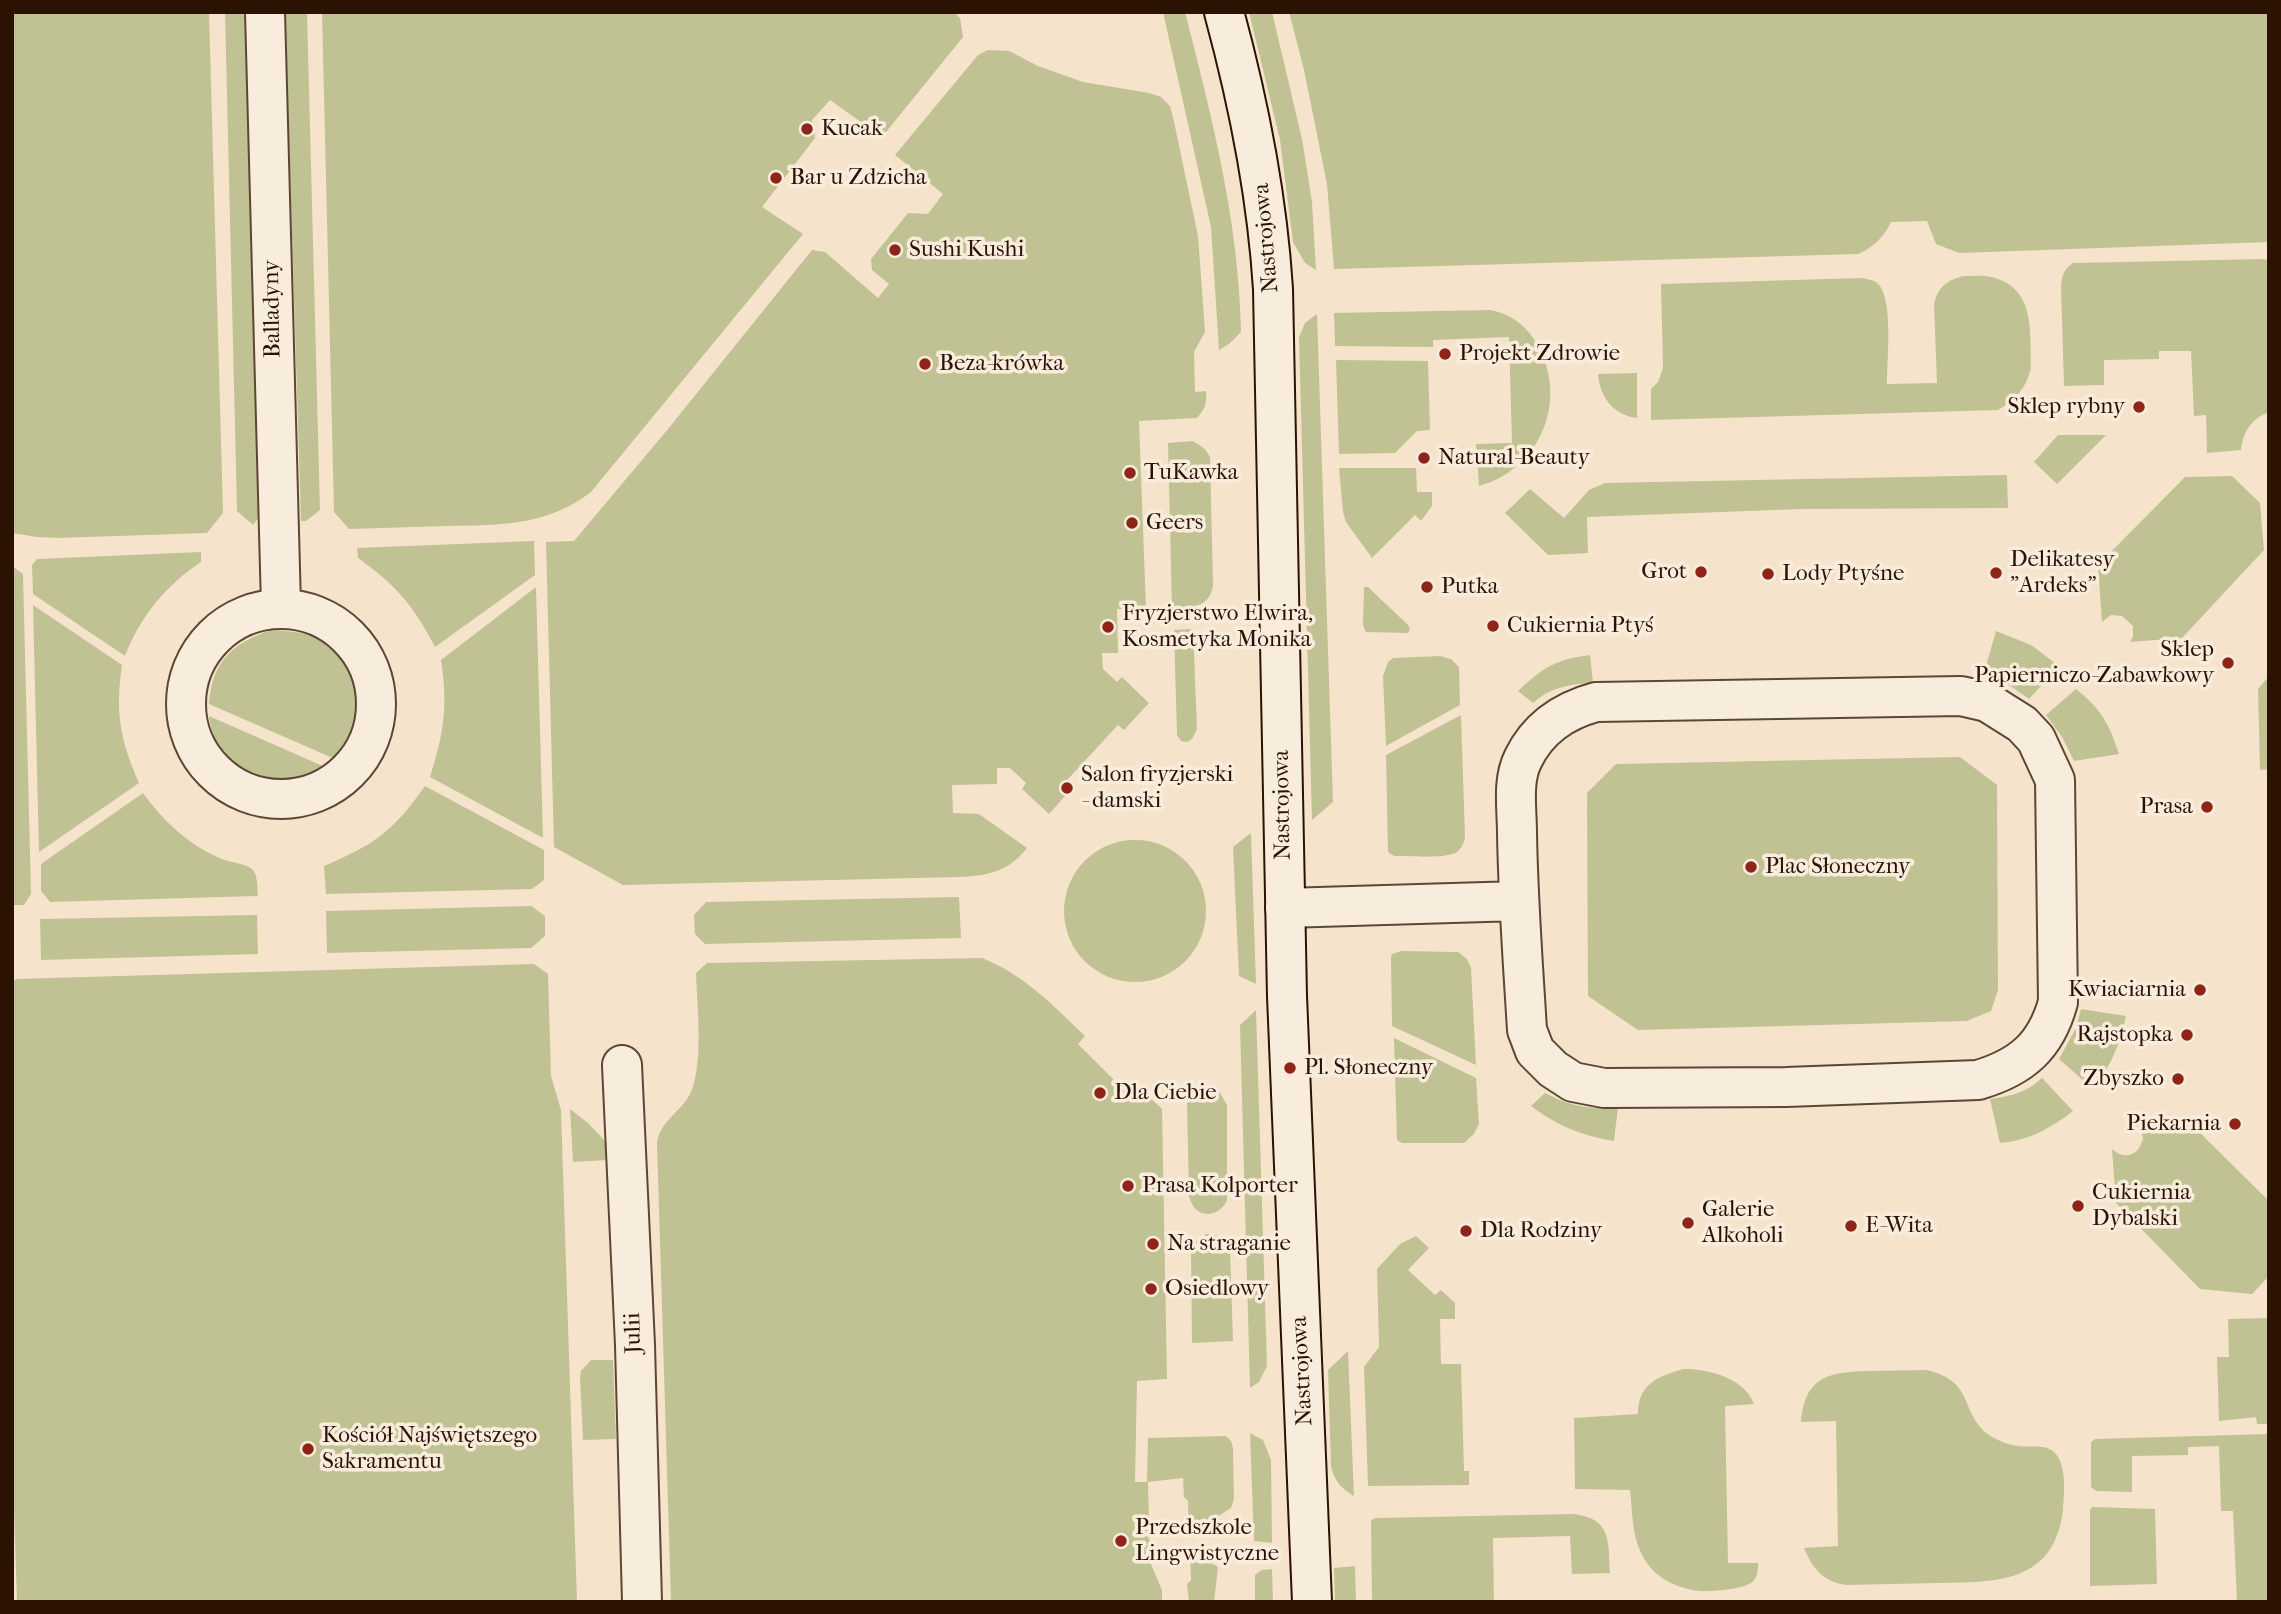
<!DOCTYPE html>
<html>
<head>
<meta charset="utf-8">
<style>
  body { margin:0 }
  #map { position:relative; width:2281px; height:1614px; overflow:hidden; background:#f5e4cb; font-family:"IM FELL French Canon",serif }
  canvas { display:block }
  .frame { position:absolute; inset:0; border:14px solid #2b1202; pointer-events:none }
</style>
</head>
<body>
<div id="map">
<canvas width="2281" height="1614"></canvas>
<div class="frame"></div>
</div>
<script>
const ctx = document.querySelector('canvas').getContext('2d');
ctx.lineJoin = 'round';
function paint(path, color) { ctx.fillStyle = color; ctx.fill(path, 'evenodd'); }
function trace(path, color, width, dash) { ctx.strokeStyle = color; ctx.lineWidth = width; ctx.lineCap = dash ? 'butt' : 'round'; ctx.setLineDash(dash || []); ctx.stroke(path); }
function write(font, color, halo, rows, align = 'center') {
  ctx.font = font + ' "IM FELL French Canon",serif'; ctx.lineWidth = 7; ctx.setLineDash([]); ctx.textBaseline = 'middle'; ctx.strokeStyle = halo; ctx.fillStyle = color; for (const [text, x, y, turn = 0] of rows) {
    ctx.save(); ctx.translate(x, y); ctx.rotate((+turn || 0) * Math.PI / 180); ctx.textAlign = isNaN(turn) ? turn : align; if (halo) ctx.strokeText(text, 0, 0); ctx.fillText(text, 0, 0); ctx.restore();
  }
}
paint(new Path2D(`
  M12 12H209L223 513 207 533 57 538 37 537 12 533Z
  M225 12H246L259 517 253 525 237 511Z
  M285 12H307L320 510 306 521H301Z
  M322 12H954L960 18 963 37 882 137 830 100 812 120 815 138 762 207 803 234 591 492C547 526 500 525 447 526 414 527 382 528 349 529L334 512Z
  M1163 12H1185C1212 118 1239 222 1241 332L1229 344 1219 350 1211 227Z
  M1249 12H1272L1302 139 1312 202 1316 270 1305 263 1293 242 1280 140Z
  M1289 12H2269V242L1959 253 1936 244 1927 221 1891 222C1884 237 1874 247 1858 254L1334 269 1327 184 1304 70Z
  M988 50 1009 51 1038 66 1083 82 1149 93 1161 97 1170 106 1173 117 1198 236 1205 332 1194 352 1195 392 1206 391C1207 404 1205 409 1197 418L1139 421 1146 609H1117L1118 653H1102L1103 669 1117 682 1122 677 1149 703 1124 730 1118 725 1068 779 1074 786 1049 814 1022 789 1026 783 1010 768H997V784L952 785 953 813 979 814 1027 848C1009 872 986 876 958 877L623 885 554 847 546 542 574 541 668 429 812 250 825 252 878 298 889 284 872 270 871 259 908 213 928 214 943 194 895 155 978 55Z
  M2264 259 2269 261V412C2251 419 2243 432 2241 450L2207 453 2206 415 2194 416 2191 351H2159V359L2104 360V385L2064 386 2061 286C2062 275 2064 269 2073 263Z
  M1964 276C1972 276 1983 275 1991 277 2036 287 2030 333 2031 368 2026 389 2015 400 1998 410L1651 420V389L1658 382 1663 368 1661 284 1861 278C1868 279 1876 280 1880 286 1893 305 1887 360 1887 384L1937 383 1934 304C1938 287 1947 280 1964 276Z
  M1490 310C1513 314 1529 328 1539 348 1568 403 1539 470 1479 486L1476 444 1512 443 1509 337 1433 340V347L1335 346 1334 313Z
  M1317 314 1333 802 1312 820 1299 337 1305 323Z
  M1336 360 1428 361 1430 430 1417 431 1395 453 1339 454Z
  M1637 373V418C1613 415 1600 397 1598 374Z
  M2058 435H2106L2057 484 2034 462Z
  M1193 441 1205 449 1210 457 1213 586C1209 608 1191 608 1172 608L1168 443Z
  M1339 468H1416L1417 492H1432V506L1421 521 1415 515 1372 558 1346 522 1343 512Z
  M2007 475 2008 508 1801 509 1587 517 1588 553 1548 555 1505 513 1530 489 1564 518 1589 490 1605 483Z
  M2232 476 2260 503 2264 550 2182 638 2130 642 2133 637V626L2122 616 2111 615 2102 622 2098 565 2185 477Z
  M534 541 535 575 435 647C413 605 397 586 358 558L357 548Z
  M201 552V562C166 585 140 617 125 656L33 594 32 565 37 559Z
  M12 566 23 574 31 894 24 905H12Z
  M536 587 543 838 430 777C444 733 448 706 441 660Z
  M1364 587H1368L1408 625 1410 629 1408 633 1366 632 1363 625Z
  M33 605 122 665C115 713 120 739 139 783L39 852Z
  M1193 629 1197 729 1192 739 1187 742 1181 741 1177 735 1174 630Z
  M271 630C286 631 304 631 318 639 350 657 368 697 352 732 348 742 341 750 335 759L209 704C212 662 232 643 271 630Z
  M1996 631 2031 645 2059 666 2029 699 2009 685 1983 676Z
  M1590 655 1593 683C1570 684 1551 687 1533 703L1518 691C1544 667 1554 660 1590 655Z
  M1440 656 1451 659 1459 667 1460 705 1386 746 1383 676 1388 662 1393 658Z
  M2269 676V769L2260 770 2258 689Z
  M2076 689C2101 709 2109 723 2119 754L2074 761 2062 737 2046 715Z
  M1461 715 1465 837C1464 843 1462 848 1457 852 1447 859 1408 856 1394 856L1388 852 1386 755Z
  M209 716 325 767C296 785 253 782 227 757 216 747 211 730 209 716Z
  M1960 757 1997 785 1998 990 1991 1011 1967 1021 1638 1030 1588 996 1587 793 1616 764Z
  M425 786 544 850V880L532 889 326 894 324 866C376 844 393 831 425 786Z
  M143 793C163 821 190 846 222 859 232 863 246 863 253 870 258 876 257 888 258 896L50 902 41 891V864Z
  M1251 833 1256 984 1239 976 1233 847Z
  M1064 911a71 71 0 1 1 142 0a71 71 0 1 1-142 0Z
  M959 897 961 938 705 944 695 934 694 915 706 902Z
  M531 906 545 916V936L531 948 327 953 326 911Z
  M257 915 258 954 41 960 40 919Z
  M1401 951 1458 952 1467 959 1471 968 1476 1065 1392 1026 1391 957 1392 954Z
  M982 958C1023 974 1054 1006 1085 1036L1078 1044 1133 1099 1142 1090 1162 1109 1167 1379 1137 1381 1135 1482H1147L1148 1438 1226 1436 1231 1441 1233 1448 1234 1499 1231 1508 1209 1522 1208 1530 1189 1531 1188 1501 1184 1497 1183 1478 1148 1482 1150 1562 1162 1590V1602H671L657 1143C660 1121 680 1113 690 1094 704 1066 697 1006 696 973L707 963Z
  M534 964 548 974 551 1076 561 1110 577 1602H17L12 1450V983L16 979Z
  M2081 1009 2126 1016C2120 1044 2111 1066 2093 1089L2059 1059 2076 1028Z
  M1256 1010 1267 1366 1259 1382 1250 1388 1240 1025Z
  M1394 1038 1476 1078 1479 1124 1474 1134 1464 1143H1402L1397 1140Z
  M2042 1078 2073 1111C2051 1128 2028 1141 2000 1143L1990 1099C2012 1096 2025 1093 2042 1078Z
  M1206 1086 1219 1091 1227 1105V1200C1222 1213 1204 1220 1194 1207 1193 1206 1189 1198 1189 1196L1187 1103 1191 1093Z
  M1545 1093C1569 1106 1590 1110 1618 1107L1614 1141C1583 1136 1557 1126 1531 1106Z
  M570 1109 588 1123 607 1143V1160L573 1162Z
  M2191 1124 2269 1201V1276L2252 1294 2200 1289 2116 1203 2112 1149C2125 1161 2140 1155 2143 1138L2140 1129 2137 1126Z
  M1206 1234C1218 1233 1225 1239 1230 1250L1233 1341 1192 1343 1191 1251 1195 1242Z
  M1416 1236 1429 1248 1408 1270 1435 1295 1441 1290 1455 1303V1319H1440L1441 1364H1461L1464 1471H1469V1485L1368 1486 1364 1367 1379 1347 1377 1269 1400 1244Z
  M2269 1318V1424H2257L2256 1417 2219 1421 2217 1357H2229L2228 1319Z
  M1348 1351 1354 1496C1341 1489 1334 1480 1331 1466L1328 1370Z
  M591 1360H613L616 1439 583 1440 580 1378 581 1371Z
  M1684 1369C1709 1369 1744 1378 1754 1404L1725 1406 1728 1563H1758C1758 1571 1758 1578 1751 1583 1740 1590 1704 1593 1692 1590 1674 1586 1657 1578 1647 1563 1631 1540 1633 1515 1630 1490L1575 1489 1574 1418 1638 1414C1638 1384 1658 1376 1684 1369Z
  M1926 1370C1976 1381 1959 1413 1989 1435 1998 1441 2009 1445 2019 1446 2031 1448 2045 1443 2055 1453 2067 1465 2064 1494 2063 1510 2054 1584 1996 1582 1937 1583 1907 1584 1877 1584 1847 1585 1823 1582 1813 1569 1804 1548L1838 1546 1836 1421 1801 1422C1805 1375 1830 1372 1871 1371 1889 1371 1907 1370 1926 1370Z
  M1250 1433 1263 1440 1271 1460 1272 1543 1254 1541Z
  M2269 1434V1602H2237L2233 1511H2221L2219 1446 2188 1447V1455L2132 1456V1492L2096 1491 2091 1487V1442L2095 1439Z
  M2093 1507 2155 1509 2157 1584 2090 1586V1509Z
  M1574 1514C1612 1519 1608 1541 1610 1573L1572 1574 1570 1536 1493 1538 1494 1602H1372L1371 1520 1376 1518Z
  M1190 1553H1203V1558L1218 1567 1214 1602H1189L1187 1584 1191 1580Z
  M1355 1566 1356 1602H1335L1334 1568Z
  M1272 1569 1273 1602H1255V1575L1262 1570Z`), '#c1c293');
const street = new Path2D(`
  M265 12 281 606
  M186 704a95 95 0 1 1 190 0a95 95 0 1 1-190 0Z
  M1961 696 1987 702 2022 724 2036 739 2055 780 2058 1002C2046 1046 2022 1067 1978 1080L1786 1087 1604 1088 1573 1082 1553 1069 1535 1051 1527 1030C1523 964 1518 899 1517 833 1517 809 1512 781 1523 759 1538 728 1563 711 1596 702Z
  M1285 908 1519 901
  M622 1065 635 1345 642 1602`);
const secondary = new Path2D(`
  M1224 12C1249 104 1267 194 1273 289L1287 996 1312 1602`);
trace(street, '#5e4634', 42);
trace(secondary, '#2b1202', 42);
trace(street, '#f8eddd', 38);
trace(secondary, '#f8eddd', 38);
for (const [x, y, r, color] of [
  [807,129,7,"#8f2418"],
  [776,178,7,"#8f2418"],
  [895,250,7,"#8f2418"],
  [1445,354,7,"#8f2418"],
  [925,364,7,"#8f2418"],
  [2139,407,7,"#8f2418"],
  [1424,458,7,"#8f2418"],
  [1130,473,7,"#8f2418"],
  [1132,523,7,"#8f2418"],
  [1701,572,7,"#8f2418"],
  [1996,573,7,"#8f2418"],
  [1768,574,7,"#8f2418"],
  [1427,587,7,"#8f2418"],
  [1493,626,7,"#8f2418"],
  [1108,627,7,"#8f2418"],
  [2228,663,7,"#8f2418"],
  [1067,788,7,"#8f2418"],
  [2207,807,7,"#8f2418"],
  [1751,867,7,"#8f2418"],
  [2200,990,7,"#8f2418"],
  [2187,1035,7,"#8f2418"],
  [1290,1068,7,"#8f2418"],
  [2178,1079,7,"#8f2418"],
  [1100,1093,7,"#8f2418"],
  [2235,1124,7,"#8f2418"],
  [1128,1186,7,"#8f2418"],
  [2078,1206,7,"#8f2418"],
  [1688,1223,7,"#8f2418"],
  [1851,1226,7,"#8f2418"],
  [1466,1231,7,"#8f2418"],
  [1153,1244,7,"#8f2418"],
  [1151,1289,7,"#8f2418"],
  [308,1449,7,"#8f2418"],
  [1121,1541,7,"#8f2418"]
]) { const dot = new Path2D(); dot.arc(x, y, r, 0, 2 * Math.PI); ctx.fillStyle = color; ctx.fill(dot); trace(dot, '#f8eddd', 2.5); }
write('23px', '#2b1202', '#f8eddd', [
  ["Kucak",821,129],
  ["Bar u Zdzicha",790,178],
  ["Sushi Kushi",909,250],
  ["Projekt Zdrowie",1459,354],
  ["Beza-krówka",939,364],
  ["Sklep rybny",2125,407,"right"],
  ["Natural-Beauty",1438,458],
  ["TuKawka",1144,473],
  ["Geers",1146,523],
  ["Delikatesy",2010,560],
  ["\"Ardeks\"",2010,586],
  ["Grot",1687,572,"right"],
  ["Lody Ptyśne",1782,574],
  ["Putka",1441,587],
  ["Fryzjerstwo Elwira,",1122,614],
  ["Kosmetyka Monika",1122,640],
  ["Cukiernia Ptyś",1507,626],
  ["Sklep",2214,650,"right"],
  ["Papierniczo-Zabawkowy",2214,676,"right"],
  ["Salon fryzjerski",1081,775],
  ["- damski",1081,801],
  ["Prasa",2193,807,"right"],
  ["Plac Słoneczny",1765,867],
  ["Kwiaciarnia",2186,990,"right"],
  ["Rajstopka",2173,1035,"right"],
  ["Pl. Słoneczny",1304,1068],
  ["Zbyszko",2164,1079,"right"],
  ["Dla Ciebie",1114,1093],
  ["Piekarnia",2221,1124,"right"],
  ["Prasa Kolporter",1142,1186],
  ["Cukiernia",2092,1193],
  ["Dybalski",2092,1219],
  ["Galerie",1702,1210],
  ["Alkoholi",1702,1236],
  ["E-Wita",1865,1226],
  ["Dla Rodziny",1480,1231],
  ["Na straganie",1167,1244],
  ["Osiedlowy",1165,1289],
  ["Kościół Najświętszego",322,1436],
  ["Sakramentu",322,1462],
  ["Przedszkole",1135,1528],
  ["Lingwistyczne",1135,1554]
], 'left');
write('23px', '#2b1202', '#f8eddd', [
  ["Nastrojowa",1267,238,-95],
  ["Balladyny",273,309,-91],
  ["Nastrojowa",1283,805,-91],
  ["Julii",634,1333,-92],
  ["Nastrojowa",1303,1371,-93]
]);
</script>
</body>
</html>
